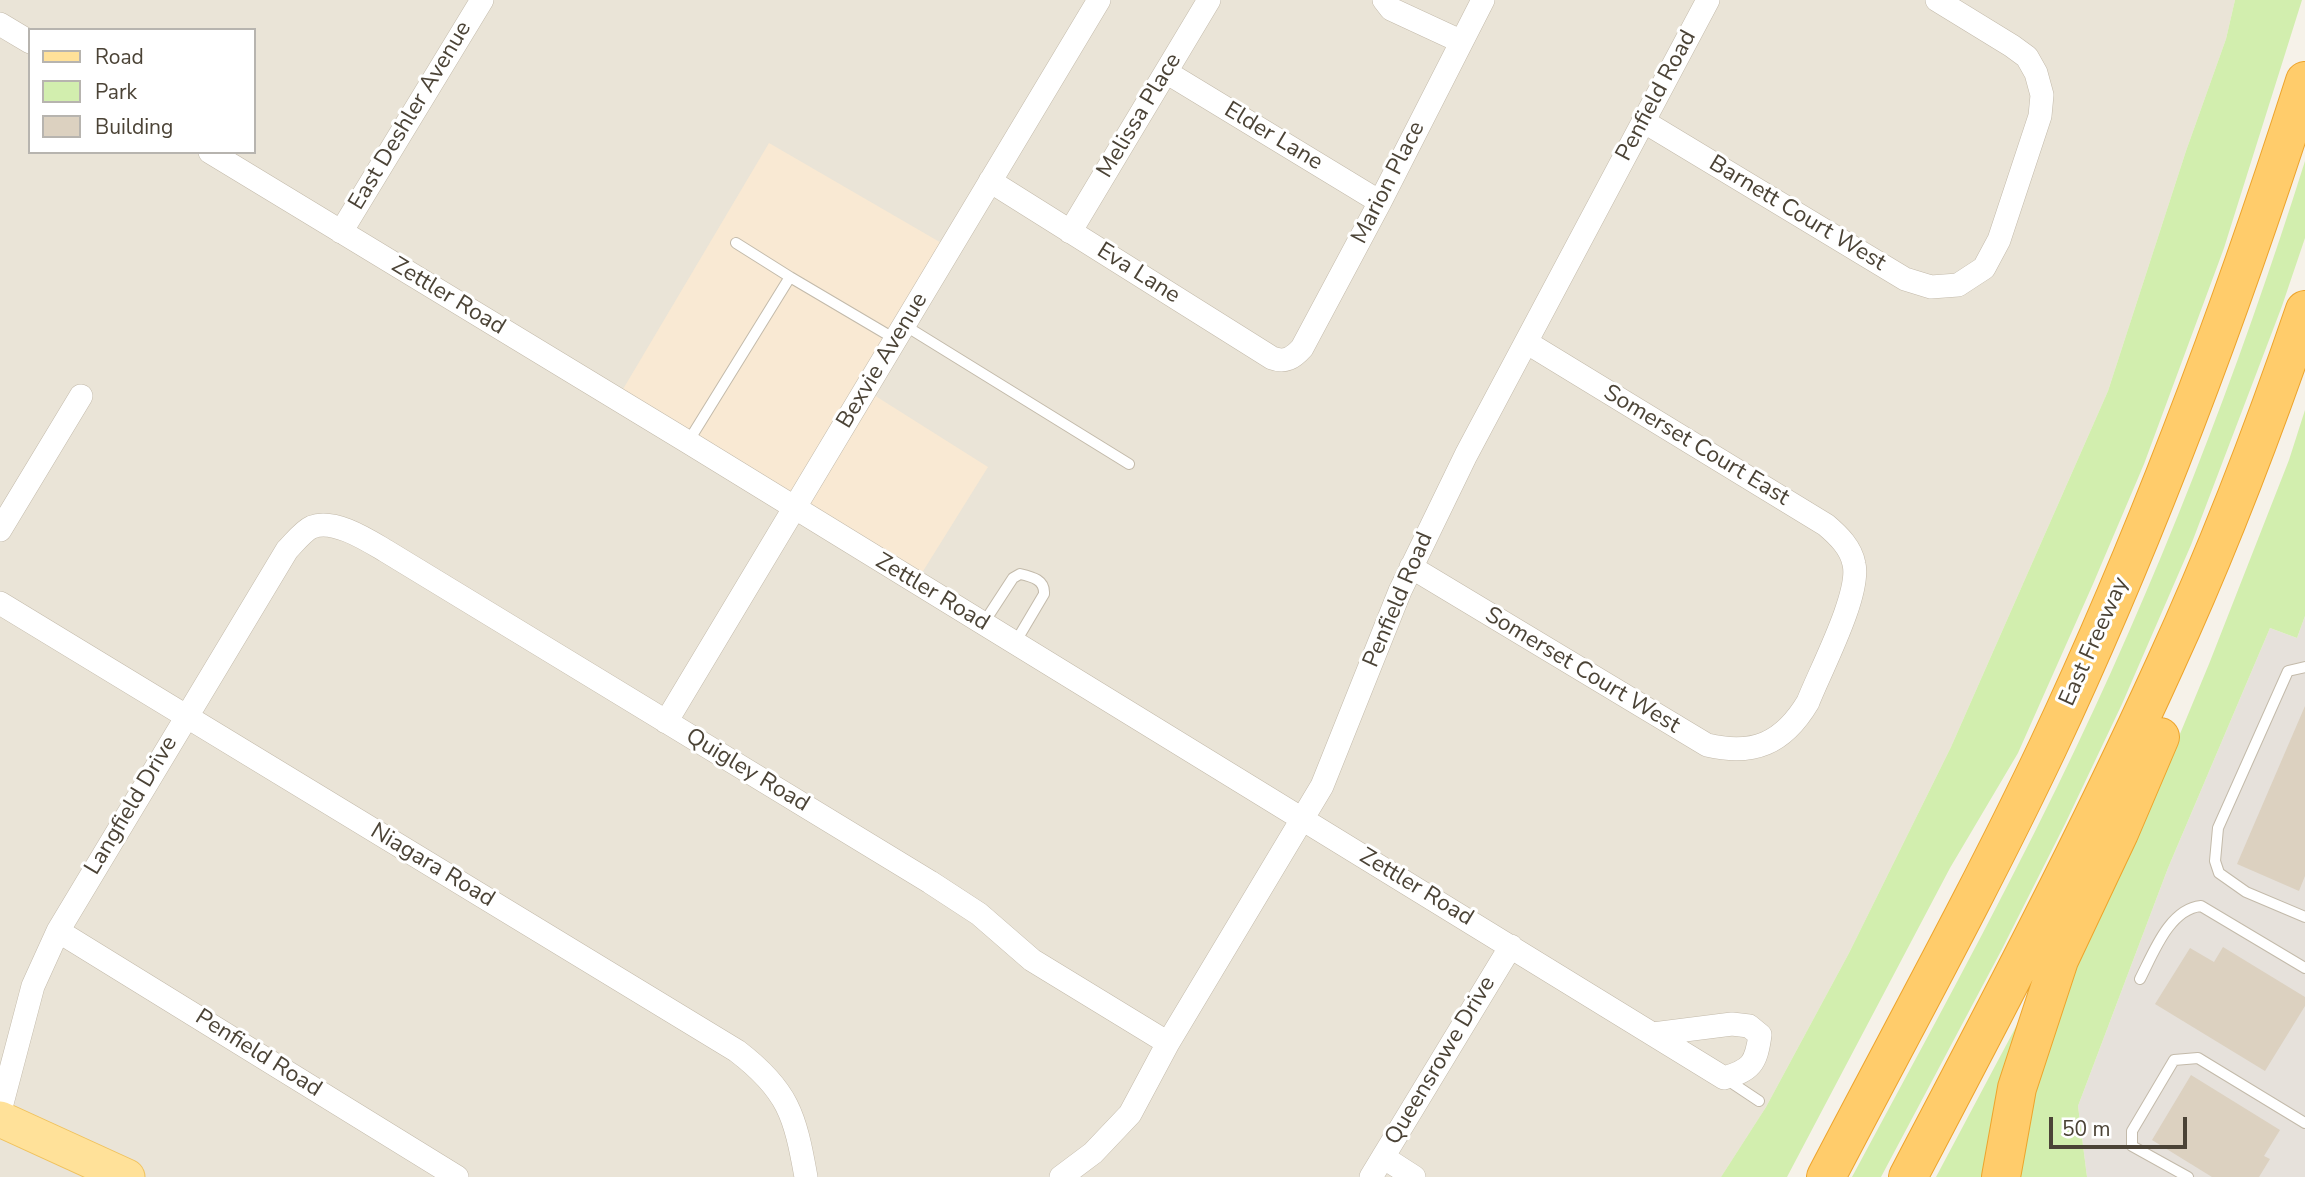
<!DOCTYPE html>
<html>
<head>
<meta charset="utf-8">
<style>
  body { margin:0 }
  #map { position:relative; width:2305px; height:1177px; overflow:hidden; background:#f6f2e9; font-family:"Nunito Sans",sans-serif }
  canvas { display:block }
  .legend { position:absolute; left:28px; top:28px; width:228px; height:126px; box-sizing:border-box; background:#fff; border:2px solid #b7b4af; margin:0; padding:9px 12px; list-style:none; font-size:21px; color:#4b4336 }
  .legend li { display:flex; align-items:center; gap:14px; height:35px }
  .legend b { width:35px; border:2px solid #b7b4af }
  .scale { position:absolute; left:2049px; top:1117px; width:138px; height:32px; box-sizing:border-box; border:4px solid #4b4336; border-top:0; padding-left:9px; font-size:21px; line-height:24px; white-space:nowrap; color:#4b4336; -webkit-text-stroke:5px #fff; paint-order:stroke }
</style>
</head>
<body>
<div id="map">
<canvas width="2305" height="1177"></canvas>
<ul class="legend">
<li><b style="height:9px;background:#ffe199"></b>Road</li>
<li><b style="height:19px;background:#d2eeae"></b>Park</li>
<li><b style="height:19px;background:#dcd1c0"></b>Building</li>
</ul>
<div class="scale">50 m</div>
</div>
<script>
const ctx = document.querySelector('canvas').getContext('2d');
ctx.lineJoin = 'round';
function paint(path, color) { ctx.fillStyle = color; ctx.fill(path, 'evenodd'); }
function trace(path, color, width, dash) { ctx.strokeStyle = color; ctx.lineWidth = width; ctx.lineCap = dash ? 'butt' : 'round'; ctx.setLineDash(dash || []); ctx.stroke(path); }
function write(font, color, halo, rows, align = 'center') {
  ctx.font = font + ' "Nunito Sans",sans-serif'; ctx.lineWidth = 6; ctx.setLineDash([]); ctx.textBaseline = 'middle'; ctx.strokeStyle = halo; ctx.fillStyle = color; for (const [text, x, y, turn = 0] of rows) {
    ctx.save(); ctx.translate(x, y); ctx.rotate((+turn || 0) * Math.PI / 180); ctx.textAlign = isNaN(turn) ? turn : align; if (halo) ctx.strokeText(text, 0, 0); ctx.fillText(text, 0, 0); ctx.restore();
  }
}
paint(new Path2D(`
  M0 0H2235L2226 39 2186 151 2108 391 1951 747 1849 953 1766 1107 1721 1177H0ZM30 30H254V152H30Z`), '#eae4d7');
paint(new Path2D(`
  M769 143 950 248 866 390 988 467 915 584 616 401Z`), '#f9e9d3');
paint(new Path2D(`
  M2305 616V1177H2087L2078 1106 2168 868 2270 628 2297 638Z`), '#e6e1db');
paint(new Path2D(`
  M2235 0H2302L2224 248 2144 464 2093 584 2018 753 1950 868 1787 1177H1721L1766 1107 1849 953 1951 747 2108 391 2186 151 2226 39Z
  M2305 161V238L2282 306 2191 545 2122 704 2065 824 2001 951 1881 1177H1852C1922 1047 1993 918 2058 785 2155 587 2239 371 2305 161Z
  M2305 410V616L2297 638 2270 628 2168 868 2078 1106 2087 1177H2016L2033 1086 2073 971 2170 758 2209 664 2289 460Z
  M2019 1021 1987 1177H1936Z`), '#d2eeae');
paint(new Path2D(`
  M2305 706V876L2299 891 2237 864Z
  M2223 947 2305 997V1006L2265 1071 2155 1004 2190 948 2214 962Z
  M2191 1075 2280 1130 2264 1156 2270 1159 2259 1177H2212L2152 1140Z`), '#dcd1c0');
const lane = new Path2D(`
  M736 243 790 277
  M904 325 1129 464
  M688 442 790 277 895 339
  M983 624 1013 578 1020 574C1033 577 1045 580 1044 594L1015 643
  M2305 667 2288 671 2218 828 2215 861 2219 873 2246 892 2305 917
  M2140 979C2153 954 2169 909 2201 906L2305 968
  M1726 1079 1759 1101
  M2188 1177 2132 1146V1131L2174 1060 2198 1058 2305 1123`);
const street = new Path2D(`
  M1384 0 1391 9 1460 41
  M0 24 30 42
  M1166 72 1380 202
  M1643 121 1905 279 1931 287 1958 285 1984 268 1999 240 2040 116 2042 95 2036 73 2027 57 2012 46 1937 0
  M210 152 688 442 1724 1078C1751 1070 1756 1064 1760 1035L1749 1026 1732 1024 1653 1034
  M990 181 1272 358C1285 363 1293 358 1302 348L1380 202 1483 0
  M341 232 482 0
  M1070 232 1209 0
  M0 530 81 396
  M1411 567 1707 745C1753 756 1783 744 1808 702 1820 671 1861 594 1854 564 1851 548 1839 536 1826 525L1526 342
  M0 603 737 1051C788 1090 795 1115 806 1177
  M666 722 1099 0
  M58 931 457 1177
  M0 1111 33 986 58 931 287 550C294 543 303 531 312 527 334 518 369 541 386 551L930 882 979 914 1032 960 1168 1043
  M1383 1157 1414 1177
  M1061 1177 1093 1153 1130 1114 1168 1043 1322 786 1400 591 1466 455 1708 0
  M1371 1177 1511 946`);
const primary = new Path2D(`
  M0 1119 127 1177`);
const highway = new Path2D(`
  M1826 1177C1900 1035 1978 894 2047 749 2149 532 2232 309 2305 81
  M1908 1177C1997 1008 2086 839 2165 665 2218 550 2264 430 2305 310
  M2001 1177 2017 1088 2059 960 2119 833 2160 737`);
trace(lane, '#c3baaa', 12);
trace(street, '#c3baaa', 24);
trace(primary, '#f0c25d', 37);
trace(highway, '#eda42c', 40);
trace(lane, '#fff', 10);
trace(street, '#fff', 23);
trace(primary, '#ffe199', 35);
trace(highway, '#ffcc6b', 38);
write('23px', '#4b4336', '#fff', [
  ["Penfield Road",1657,96,-62],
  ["East Deshler Avenue",411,116,-59],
  ["Melissa Place",1140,116,-59],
  ["Elder Lane",1273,137,31],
  ["Marion Place",1389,183,-63],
  ["Barnett Court West",1797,214,31],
  ["Eva Lane",1138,274,32],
  ["Zettler Road",448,297,31],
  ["Bexvie Avenue",883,361,-59],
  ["Somerset Court East",1696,446,31],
  ["Zettler Road",932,593,31],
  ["Penfield Road",1399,600,-67],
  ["East Freeway",2095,642,-66],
  ["Somerset Court West",1582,671,31],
  ["Quigley Road",747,771,31],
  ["Langfield Drive",132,806,-59],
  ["Niagara Road",432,866,31],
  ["Zettler Road",1416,888,31],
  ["Penfield Road",258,1054,32],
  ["Queensrowe Drive",1441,1061,-59]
]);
</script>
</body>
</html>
